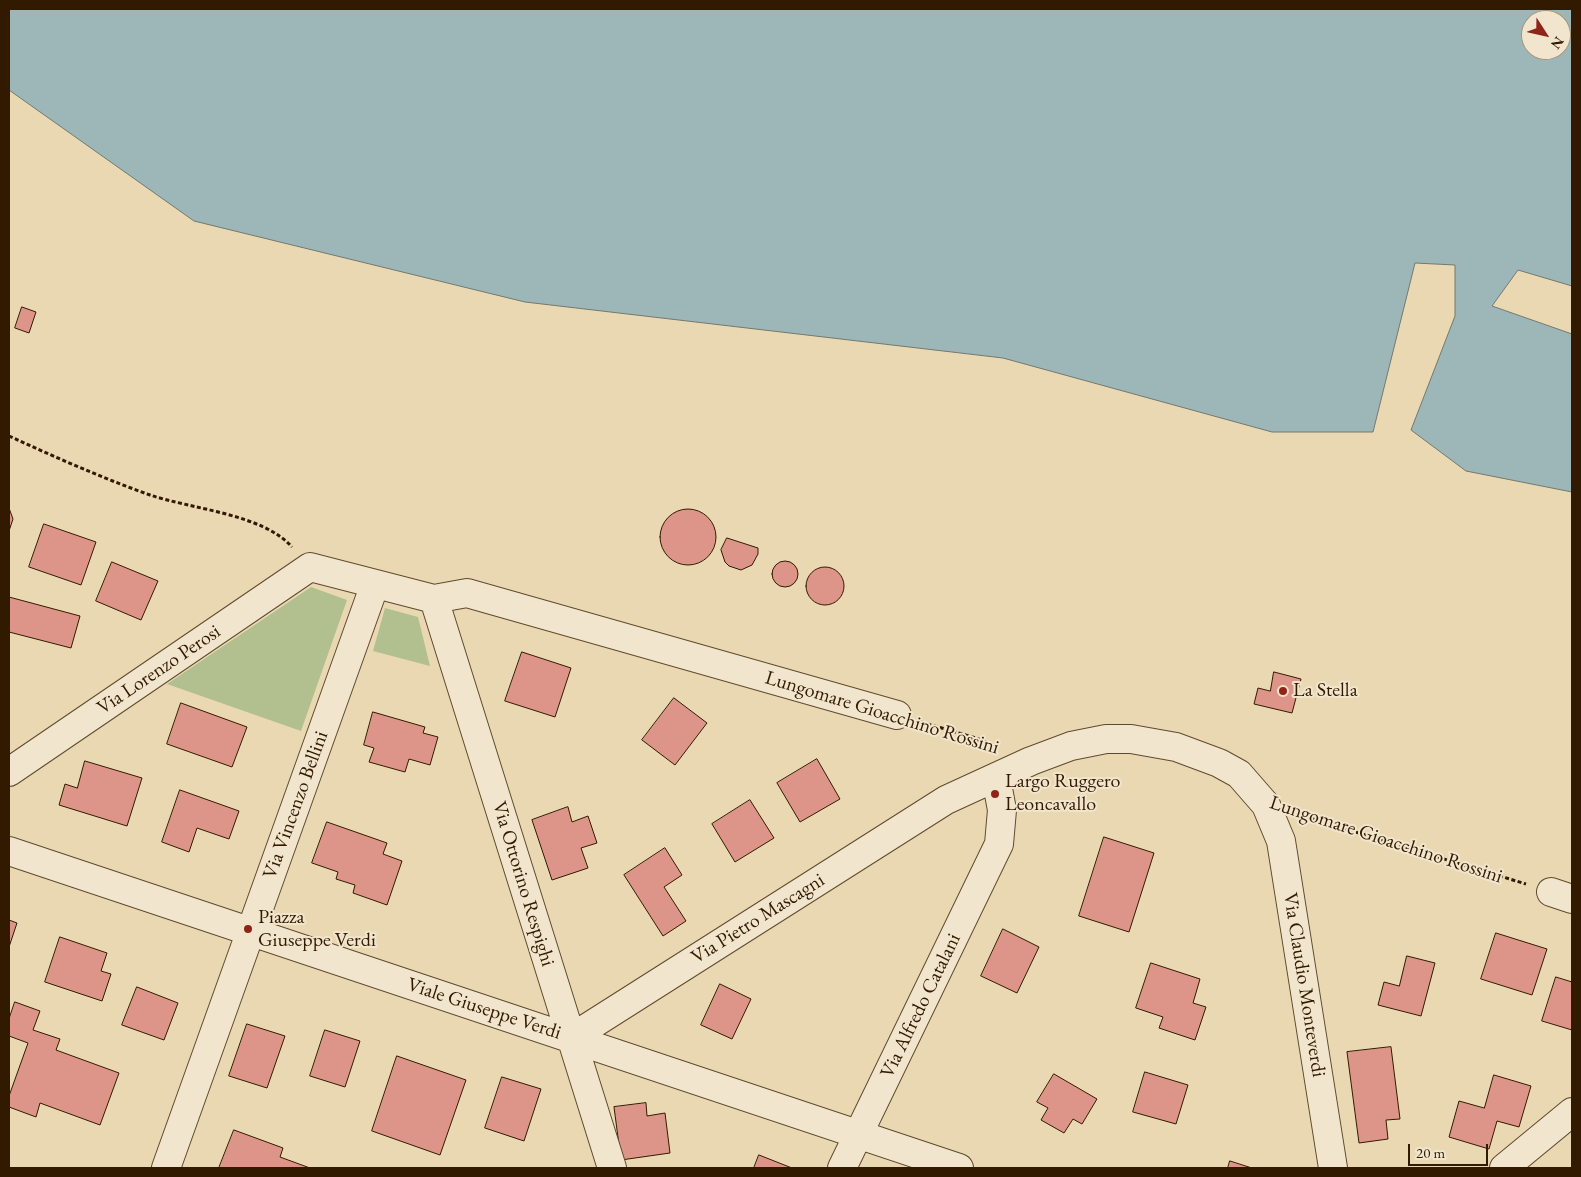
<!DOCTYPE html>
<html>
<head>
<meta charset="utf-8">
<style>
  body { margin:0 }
  #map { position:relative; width:1581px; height:1177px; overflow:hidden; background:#ead8b2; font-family:"EB Garamond",serif }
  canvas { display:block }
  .frame { position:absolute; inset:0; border:10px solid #321a01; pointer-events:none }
  .north { position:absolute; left:1521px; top:10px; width:50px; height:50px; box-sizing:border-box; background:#f1e6cd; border:1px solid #a5947b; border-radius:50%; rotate:125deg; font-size:14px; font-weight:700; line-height:20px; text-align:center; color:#321a01 }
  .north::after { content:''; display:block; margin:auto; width:18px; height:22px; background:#8f2418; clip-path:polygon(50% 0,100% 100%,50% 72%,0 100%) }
  .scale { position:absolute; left:1408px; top:1144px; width:80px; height:22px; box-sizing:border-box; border:2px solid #321a01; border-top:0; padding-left:6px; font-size:15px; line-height:18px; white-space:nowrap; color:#321a01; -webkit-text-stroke:4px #f1e6cd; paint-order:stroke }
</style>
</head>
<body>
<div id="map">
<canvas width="1581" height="1177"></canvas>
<div class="frame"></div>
<div class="north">N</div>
<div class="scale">20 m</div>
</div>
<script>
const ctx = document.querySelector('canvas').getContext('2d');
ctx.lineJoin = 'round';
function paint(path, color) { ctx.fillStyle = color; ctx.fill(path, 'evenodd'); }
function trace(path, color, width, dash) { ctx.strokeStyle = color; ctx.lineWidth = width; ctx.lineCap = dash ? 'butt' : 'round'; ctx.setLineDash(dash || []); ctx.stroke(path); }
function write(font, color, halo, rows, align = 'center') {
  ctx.font = font + ' "EB Garamond",serif'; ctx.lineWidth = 4; ctx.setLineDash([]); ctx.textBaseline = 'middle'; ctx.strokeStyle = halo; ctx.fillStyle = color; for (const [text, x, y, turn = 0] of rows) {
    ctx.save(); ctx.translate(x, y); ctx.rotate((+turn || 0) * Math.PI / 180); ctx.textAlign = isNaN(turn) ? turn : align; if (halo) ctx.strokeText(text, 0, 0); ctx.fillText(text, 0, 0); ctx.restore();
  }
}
paint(new Path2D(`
  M311 587 347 600 301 731 167 684Z
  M385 608 418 617 430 666 373 651Z`), '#b2bf8f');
const water = new Path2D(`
  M9 9H1572V286L1518 270 1492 306 1572 334V492L1466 471 1411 430 1455 316V265L1415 263 1373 432H1272L1003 358 525 302 194 221 9 90ZM1531 20H1561V50H1531Z`);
paint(water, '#9db7b8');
trace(water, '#72786f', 1);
const building = new Path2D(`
  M22 307 36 312 29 333 15 328Z
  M9 508 13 519 9 531Z
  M660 537a28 28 0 1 1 56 0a28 28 0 1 1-56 0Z
  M44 524 96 542 81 585 29 567Z
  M727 538 758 548V554L752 565 741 570 729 566 725 562 721 550Z
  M772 574a13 13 0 1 1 26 0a13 13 0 1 1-26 0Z
  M112 562 158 581 141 620 96 601Z
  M806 586a19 19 0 1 1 38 0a19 19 0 1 1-38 0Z
  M9 597 80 616 71 648 9 632Z
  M522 652 571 668 555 717 505 701Z
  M1274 672 1301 679 1292 713 1254 704 1258 688 1270 691Z
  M674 698 707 723 675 765 642 740Z
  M181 703 247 727 232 767 167 744Z
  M373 712 425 727 423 733 438 737 430 765 409 759 405 772 369 762 374 748 364 745Z
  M817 759 840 799 800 822 777 783Z
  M85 761 142 778 127 826 59 805 65 784 77 788Z
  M180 790 239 811 229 839 197 828 189 852 162 842Z
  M750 800 774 838 735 862 712 824Z
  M568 807 572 822 588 816 597 843 581 848 588 868 552 880 532 820Z
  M327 822 387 843 383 854 402 861 387 905 353 893 355 885 336 879 338 872 312 863Z
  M1104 837 1154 853 1129 932 1079 916Z
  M665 848 682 875 664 887 686 921 663 936 624 875Z
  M9 920 17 923 9 947Z
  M1003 929 1039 947 1017 993 981 976Z
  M1496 933 1547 949 1532 995 1481 979Z
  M60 937 107 953 101 971 111 974 102 1001 45 982Z
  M1407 956 1435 963 1421 1016 1378 1005 1384 982 1399 986Z
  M1151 963 1200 979 1193 1003 1206 1007 1195 1040 1159 1028 1163 1017 1136 1008Z
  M1556 977 1572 982V1030L1542 1021Z
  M720 984 751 999 732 1039 701 1025Z
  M137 987 178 1003 164 1040 122 1025Z
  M15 1002 40 1011 33 1030 60 1039 56 1050 119 1073 100 1125 40 1103 36 1117 9 1107V1096L28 1043 9 1036V1019Z
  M247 1024 285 1036 267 1088 229 1076Z
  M325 1030 360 1041 345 1087 310 1076Z
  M1391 1047 1400 1119 1386 1120 1388 1139 1359 1143 1347 1052Z
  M397 1056 466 1080 440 1155 372 1131Z
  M1145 1072 1188 1085 1176 1124 1133 1112Z
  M1054 1074 1097 1099 1082 1124 1073 1119 1064 1133 1041 1120 1048 1108 1037 1102Z
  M1494 1075 1531 1086 1519 1127 1497 1121 1489 1149 1449 1137 1459 1101 1484 1108Z
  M502 1077 541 1089 524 1141 485 1128Z
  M646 1103 647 1116 665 1113 670 1153 621 1160 614 1107Z
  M234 1130 283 1148 280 1157 310 1168H219Z
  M759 1155 792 1168H754Z
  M1230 1161 1252 1168H1228Z`);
paint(building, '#dc9588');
trace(building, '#321a01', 1);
const minor = new Path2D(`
  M434 599 612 1168
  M9 772 310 567 434 599 467 593 897 715
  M9 851 959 1168
  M1551 892 1572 899
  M571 1038 946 800 1031 761 1071 746 1106 739H1131L1176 747 1219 763 1239 774 1266 805 1281 841 1333 1168
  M166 1168 375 584
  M842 1168 999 844 1002 810 996 778
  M1504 1168 1572 1112`);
trace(minor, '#604a2d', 30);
trace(new Path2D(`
  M9 436C55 457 102 478 150 495 191 509 263 514 292 547
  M921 722 976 738 996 746
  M1300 815 1526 884`), '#321a01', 3, [4, 2.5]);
trace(minor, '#f1e6cd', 28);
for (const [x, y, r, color] of [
  [1283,691,5,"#8f2418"],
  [995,794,5,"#8f2418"],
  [248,929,5,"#8f2418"]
]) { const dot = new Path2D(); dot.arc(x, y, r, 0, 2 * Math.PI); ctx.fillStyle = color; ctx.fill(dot); trace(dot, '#f1e6cd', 2); }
write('20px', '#321a01', '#f1e6cd', [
  ["Via Lorenzo Perosi",159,670,-34],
  ["Lungomare Gioacchino Rossini",882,713,17],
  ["Via Vincenzo Bellini",296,805,-70],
  ["Lungomare Gioacchino Rossini",1386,840,18],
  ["Via Ottorino Respighi",523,884,73],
  ["Via Pietro Mascagni",758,919,-32],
  ["Via Claudio Monteverdi",1304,985,81],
  ["Via Alfredo Catalani",921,1006,-64],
  ["Viale Giuseppe Verdi",484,1009,18]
]);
write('20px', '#321a01', '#f1e6cd', [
  ["La Stella",1293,691],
  ["Largo Ruggero",1005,782],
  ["Leoncavallo",1005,805],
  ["Piazza",258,918],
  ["Giuseppe Verdi",258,941]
], 'left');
</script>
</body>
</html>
